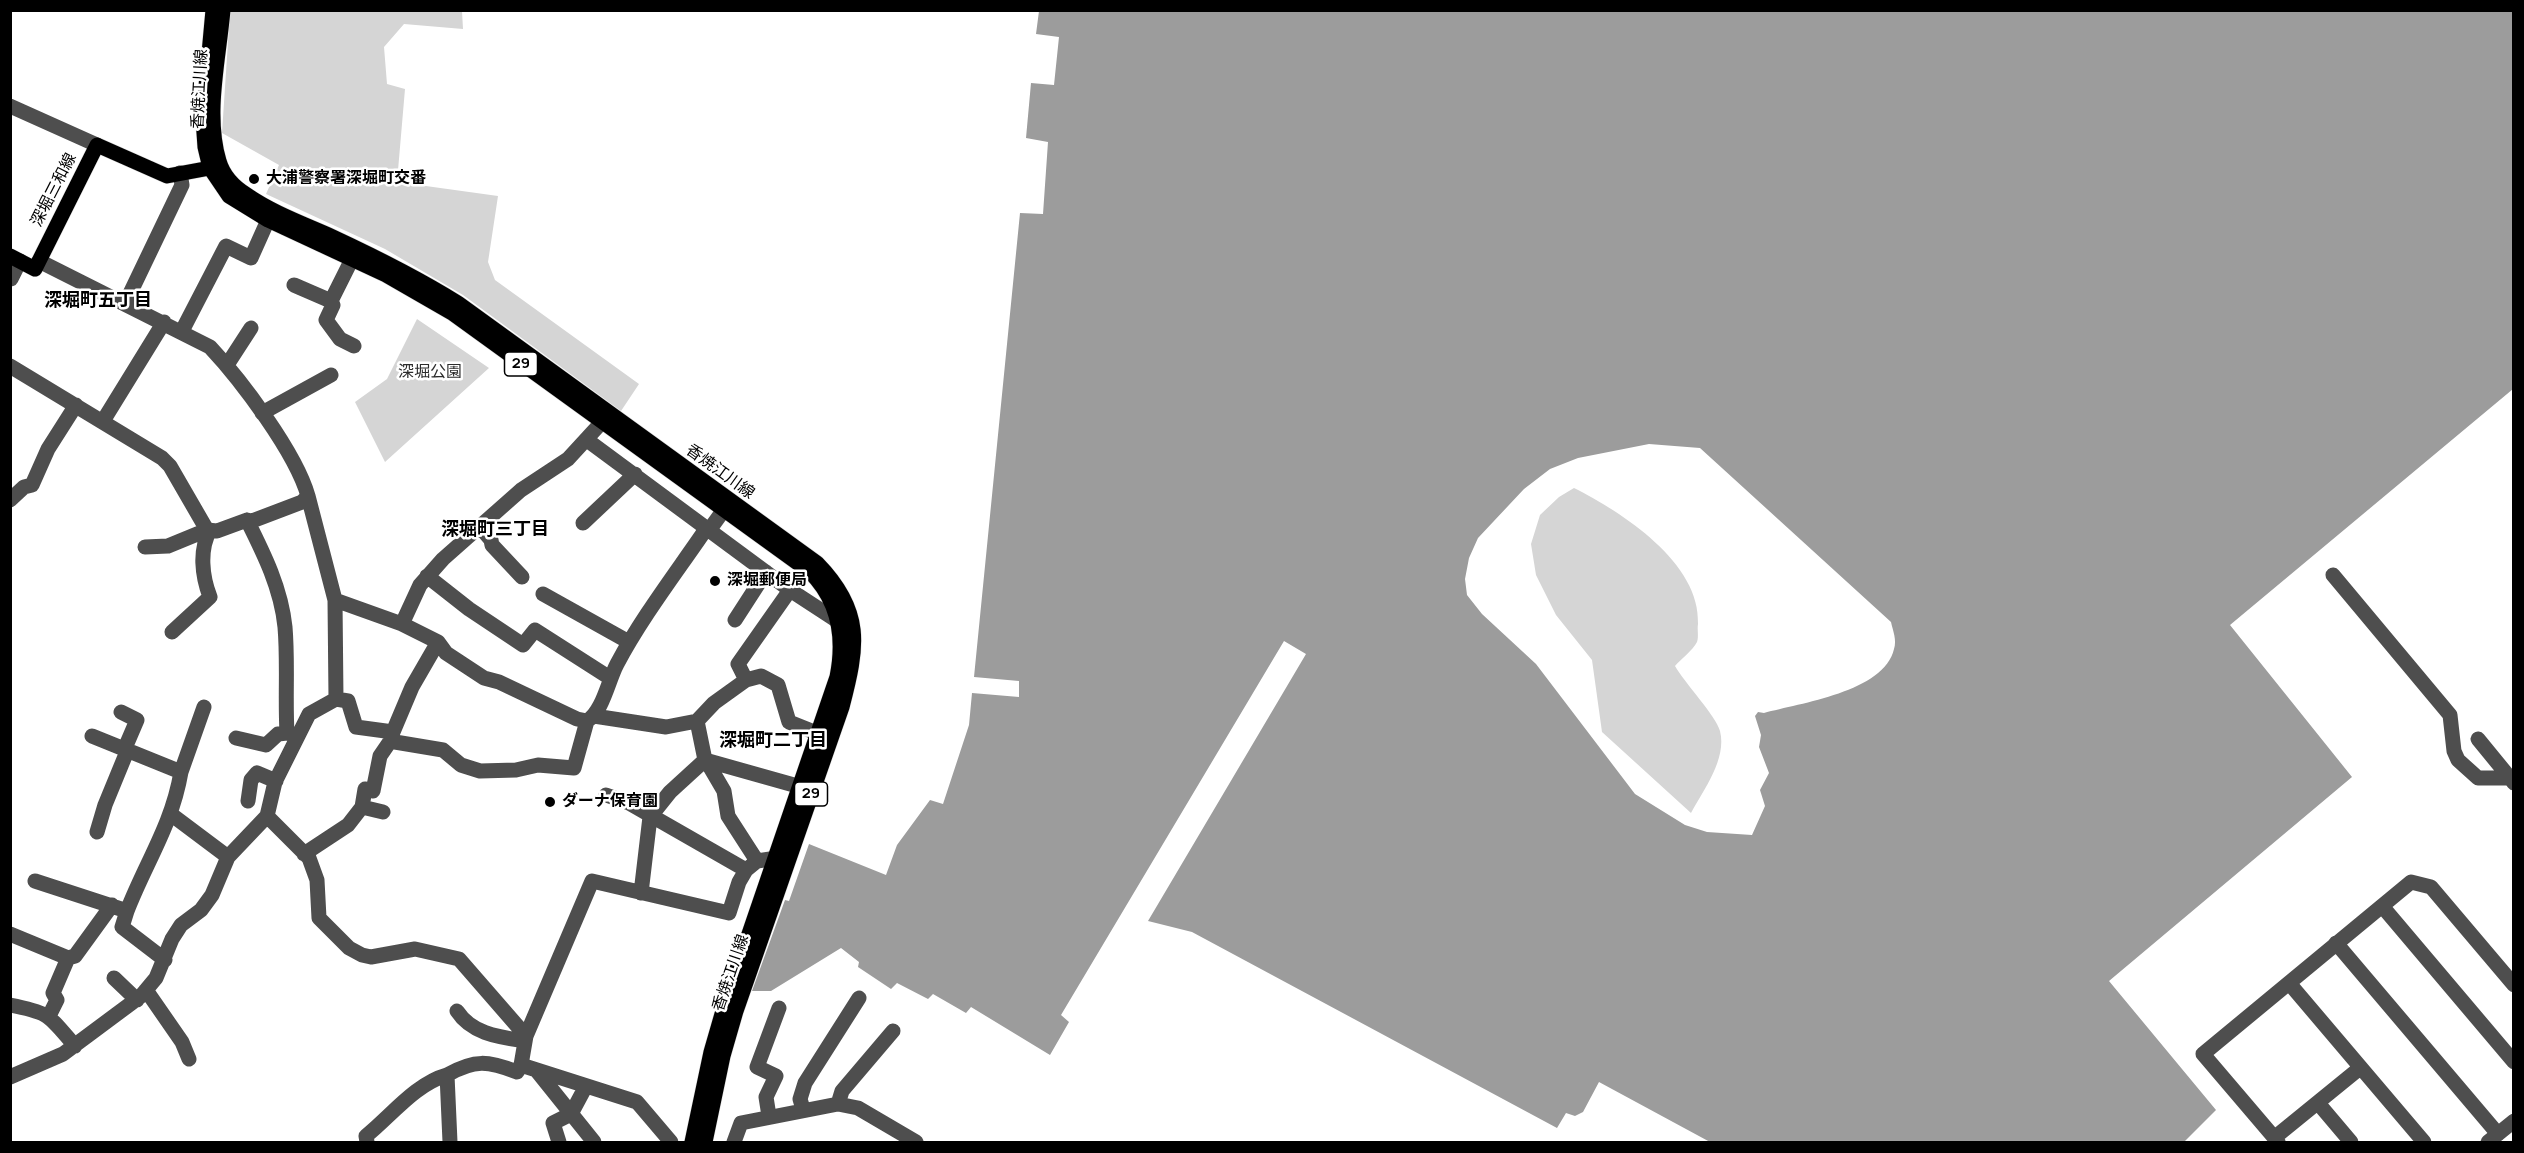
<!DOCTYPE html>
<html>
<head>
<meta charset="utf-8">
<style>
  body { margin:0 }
  #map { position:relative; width:2524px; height:1153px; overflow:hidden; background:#fff; font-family:Manrope,sans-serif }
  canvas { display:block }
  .frame { position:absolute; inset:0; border:12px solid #000; pointer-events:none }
</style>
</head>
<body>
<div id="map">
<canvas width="2524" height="1153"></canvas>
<div class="frame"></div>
</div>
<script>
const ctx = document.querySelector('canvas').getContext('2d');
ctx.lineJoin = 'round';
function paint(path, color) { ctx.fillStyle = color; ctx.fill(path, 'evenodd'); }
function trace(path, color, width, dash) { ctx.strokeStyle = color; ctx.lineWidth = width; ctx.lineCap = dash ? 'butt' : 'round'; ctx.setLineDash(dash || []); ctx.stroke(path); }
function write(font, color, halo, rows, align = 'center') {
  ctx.font = font + ' Manrope,"Noto Sans JP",sans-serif'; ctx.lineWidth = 5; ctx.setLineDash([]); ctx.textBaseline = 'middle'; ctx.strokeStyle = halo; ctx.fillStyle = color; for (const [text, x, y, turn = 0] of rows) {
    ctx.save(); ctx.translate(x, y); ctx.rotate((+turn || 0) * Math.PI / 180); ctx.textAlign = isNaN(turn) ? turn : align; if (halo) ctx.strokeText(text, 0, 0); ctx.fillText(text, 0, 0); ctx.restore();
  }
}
paint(new Path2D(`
  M230 11H462L463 29 404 24 384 47 387 84 405 89 397 182 498 196 488 262 495 280 639 384 621 411 463 295 385 249 266 194 279 165 222 133Z
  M417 319 489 368 385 462 355 402 387 379Z
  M1574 488C1622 512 1701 563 1698 624 1697 629 1699 637 1697 642 1693 650 1681 659 1675 666 1684 682 1716 716 1720 731 1727 759 1704 789 1691 813L1602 732 1592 660 1556 615 1536 575 1531 544 1540 515 1559 497Z`), '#d5d5d5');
paint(new Path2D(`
  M1039 11H2513V389L2230 625 2352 777 2109 981 2216 1110 2184 1142H1710L1599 1082 1583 1112 1575 1116 1566 1113 1557 1128 1192 932 1148 921 1306 654 1284 641 1061 1015 1069 1022 1050 1055 971 1007 966 1013 933 994 928 999 897 983 891 989 858 967 859 962 841 948 771 991H752L785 900 789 901 809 844 886 875 897 845 930 800 943 804 969 725 972 693 1019 697V681L974 677 1020 213 1043 214 1048 142 1026 138 1031 83 1054 85 1059 37 1036 34ZM1649 444 1700 448 1891 622C1893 631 1897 640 1894 649 1884 692 1800 703 1764 713L1758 712 1755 716 1761 735 1759 747 1769 773 1760 790 1765 806 1752 835 1707 832 1685 825 1635 794 1536 664 1482 614 1467 595 1465 579 1469 558 1478 538 1524 489 1550 469 1578 458Z`), '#9c9c9c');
const major = new Path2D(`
  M213 10 203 119 205 147 210 168 229 196 268 220 386 275 452 313 810 572C839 601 845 637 837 677L724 1007 711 1052 692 1142
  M223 10C219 58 205 114 219 161 223 175 234 187 247 195 273 213 304 224 333 237 376 257 418 278 458 303L817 563C864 611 858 646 842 707L736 1011 723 1056 705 1142
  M10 256 35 269 97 145 167 176 210 168`);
trace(major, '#dbdbdb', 16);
trace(new Path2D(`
  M10 106 97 145
  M352 259 331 301 333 305 326 320 340 339 354 346
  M11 279 20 261
  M294 285 331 301
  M125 304 182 185 180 173
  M182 331 226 246 251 258 268 220
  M227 365 251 328
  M10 366 162 458 170 466 207 530 217 531 247 520 252 521 302 502 308 496C296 453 241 380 210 347L39 261
  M262 413 331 375
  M103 421 164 322
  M587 440 790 590 839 622
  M308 496 335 600 336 699
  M10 500 24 487 32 485 48 449 76 405
  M583 523 635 474
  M480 527 491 540 492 545 522 577
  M145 547 168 546 207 530
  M2333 575 2450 715 2454 751 2458 760 2478 778H2509
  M427 576 469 609 523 645 535 630 610 678
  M543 594 629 642
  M335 600 402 624 438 642 446 653 484 678 499 682 577 719 587 721C603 711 608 681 617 664 642 617 676 573 706 529H710L723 511
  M735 620 766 572
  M402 624 420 585 443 559 521 490 568 459 602 422
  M172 632 210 597C202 576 199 550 210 530
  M746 680 738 664 790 590
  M121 712 137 720 125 748
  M594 716 666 727 697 721 714 703 746 680 761 676 778 685 789 722 819 734
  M697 721 705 760
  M393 732 412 687 438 642
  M236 738 266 745 278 734 287 733C285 698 288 662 285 627 281 588 264 554 247 520
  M2478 739 2514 783
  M705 760 801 787
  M707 762 724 791 728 816 757 861
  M181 772 204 707
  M606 795 629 803 746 870 757 861 777 858
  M248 801 251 780 257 773 276 781
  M362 807 383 812
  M172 815 228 857
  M267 816 309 858 317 880 319 918 349 948 362 955 371 957 415 949 459 959 526 1036 521 1065
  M97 832 105 805 128 749
  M304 854 348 825 362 807 365 789 373 791 380 756 391 740
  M35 881 127 911C146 862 172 825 181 772L92 736
  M641 893 650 817 670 792 705 760
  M2382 906 2514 1062
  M127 911 122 927 165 960
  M10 934 68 958 75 956 112 905
  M2336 943 2498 1134
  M114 978 137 1000
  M2289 983 2424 1142
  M146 990 182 1042 189 1059
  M10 1005C51 1013 48 1015 75 1046
  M457 1011C472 1034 499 1037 525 1041
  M49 1016 57 1000 53 993 68 958
  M526 1036 592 881 729 913 739 882 746 870
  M537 1071 594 1142
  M10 1077 63 1054 141 996 156 978 172 939 181 925 201 910 212 895 228 857 267 816 275 782 309 714 336 699 348 701 356 727 393 732 391 740 395 742 443 750 461 765 480 771 516 770 538 765 574 768 587 721
  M2318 1103 2351 1142
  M838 1104 842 1091 893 1031
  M803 1109 800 1099 805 1083 859 998
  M769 1116 766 1097 776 1076 757 1067 779 1008
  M2274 1138 2360 1068
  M367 1142 366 1136C391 1116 415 1084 447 1075
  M450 1142 447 1075C475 1059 488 1061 517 1072L521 1065 637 1102 671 1142
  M559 1142 553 1123 571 1114 586 1086
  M734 1142 741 1123 838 1104 858 1108 916 1142
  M2278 1142 2203 1054 2411 882 2431 887 2514 985
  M2488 1142 2514 1121`), '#4e4e4e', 15);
trace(major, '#000', 15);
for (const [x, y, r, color] of [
  [254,179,6,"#000"],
  [715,581,6,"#000"],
  [550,802,6,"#000"]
]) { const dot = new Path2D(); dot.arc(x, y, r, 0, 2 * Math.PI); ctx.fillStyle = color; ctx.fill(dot); trace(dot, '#fff', 2); }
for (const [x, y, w] of [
  [521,364,33],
  [811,794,33]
]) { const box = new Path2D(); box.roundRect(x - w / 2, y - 12, w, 24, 4.5); ctx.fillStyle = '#fff'; ctx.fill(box); trace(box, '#000', 1.5); }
write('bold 15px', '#000', null, [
  ["29",521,364],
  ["29",811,794]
]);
write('16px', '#000', '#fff', [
  ["香焼江川線",200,89,-87],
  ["深堀三和線",54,190,-63],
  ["香焼江川線",720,472,36],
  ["香焼江川線",731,973,-71]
]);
write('bold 16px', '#000', '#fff', [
  ["大浦警察署深堀町交番",266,179],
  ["深堀郵便局",727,581],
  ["ダーナ保育園",562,802]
], 'left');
write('16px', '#2c2c2c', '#fff', [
  ["深堀公園",430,373]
]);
write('bold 18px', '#000', '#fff', [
  ["深堀町五丁目",98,301],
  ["深堀町三丁目",495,530],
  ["深堀町二丁目",773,741]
]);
</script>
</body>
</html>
